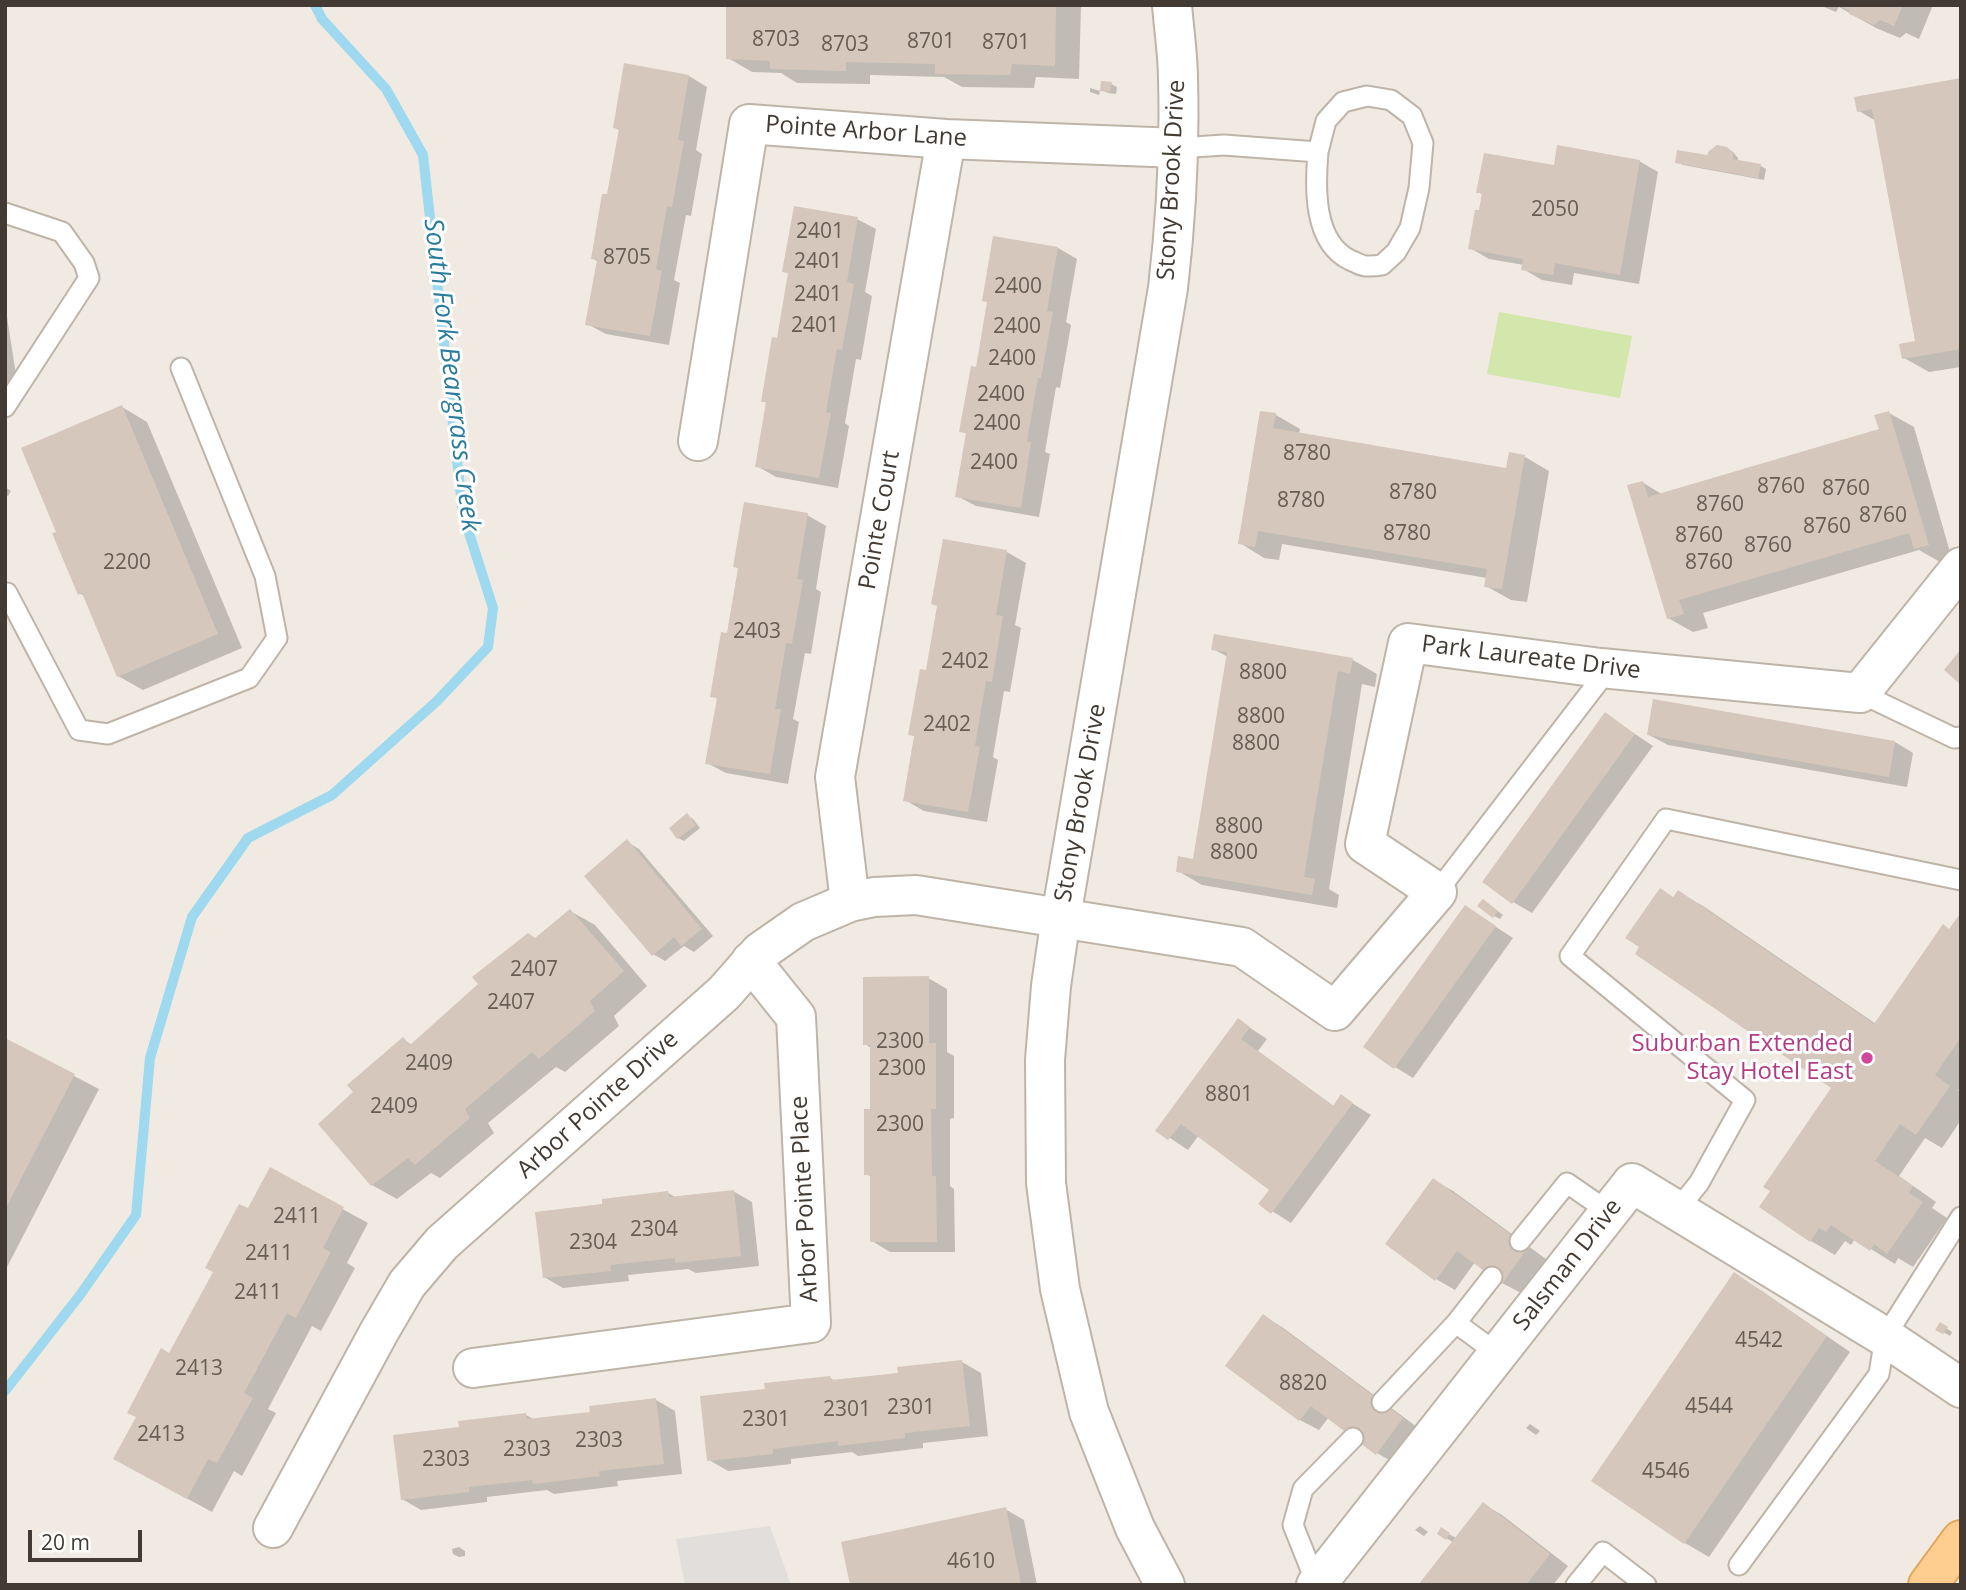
<!DOCTYPE html>
<html>
<head>
<meta charset="utf-8">
<style>
  body { margin:0 }
  #map { position:relative; width:1966px; height:1590px; overflow:hidden; background:#f1eae2; font-family:"Open Sans",sans-serif }
  canvas { display:block }
  .frame { position:absolute; inset:0; border:7px solid #423a33; pointer-events:none }
  .scale { position:absolute; left:28px; top:1530px; width:114px; height:32px; box-sizing:border-box; border:4px solid #423a33; border-top:0; padding-left:9px; font-size:21px; line-height:24px; white-space:nowrap; color:#423a33; -webkit-text-stroke:5px #fff; paint-order:stroke }
</style>
</head>
<body>
<div id="map">
<canvas width="1966" height="1590"></canvas>
<div class="frame"></div>
<div class="scale">20 m</div>
</div>
<script>
const ctx = document.querySelector('canvas').getContext('2d');
ctx.lineJoin = 'round';
function paint(path, color) { ctx.fillStyle = color; ctx.fill(path, 'evenodd'); }
function trace(path, color, width, dash) { ctx.strokeStyle = color; ctx.lineWidth = width; ctx.lineCap = dash ? 'butt' : 'round'; ctx.setLineDash(dash || []); ctx.stroke(path); }
function write(font, color, halo, rows, align = 'center') {
  ctx.font = font + ' "Open Sans",sans-serif'; ctx.lineWidth = 6; ctx.setLineDash([]); ctx.textBaseline = 'middle'; ctx.strokeStyle = halo; ctx.fillStyle = color; for (const [text, x, y, turn = 0] of rows) {
    ctx.save(); ctx.translate(x, y); ctx.rotate((+turn || 0) * Math.PI / 180); ctx.textAlign = isNaN(turn) ? turn : align; if (halo) ctx.strokeText(text, 0, 0); ctx.fillText(text, 0, 0); ctx.restore();
  }
}
paint(new Path2D(`
  M1499 312 1632 336 1620 398 1487 374Z`), '#d3e6ab');
paint(new Path2D(`
  M770 1526 791 1585H685L676 1539Z`), '#e1dedb');
paint(new Path2D(`
  M728 5H1081L1079 79 1036 77 1034 88 962 87 944 77 870 75V84L797 83 781 73 752 72 728 58Z
  M1819 5H1933L1919 39 1906 33 1900 38 1876 28 1839 7 1836 12Z
  M689 76 707 87 696 150 702 154 691 216 686 215 674 280 680 283 669 345 606 334 587 324 598 262 592 258 608 196 620 131 614 127Z
  M1961 79V367L1929 372 1904 358 1917 342 1876 121 1859 111Z
  M1111 84 1117 87 1116 94 1108 93 1102 90Z
  M1090 88 1100 91 1099 95 1090 92Z
  M1726 148 1733 152 1738 158V162L1761 166 1766 169 1764 180 1683 165 1677 162 1708 157Z
  M1639 161 1658 172 1639 284 1574 273 1572 285 1542 280 1523 269 1524 265 1489 259 1470 248 1484 195 1478 192Z
  M857 219 876 229 865 292 872 296 861 360 856 359 845 423 849 426 838 488 776 477 757 466 768 404 763 401 778 340Z
  M995 238 1058 248 1077 259 1066 322 1071 325 1060 388 1056 387 1045 452 1050 454 1039 517 976 506 957 496 967 434 961 431 977 369 989 303 984 300Z
  M5 304 17 381 5 382Z
  M122 407 147 422 242 648 143 690 118 676 86 597 79 593 58 532Z
  M1262 413 1276 415 1300 429 1299 434 1508 470 1525 457 1549 471 1527 602 1511 600 1486 586 1487 578 1282 544 1279 560 1264 558 1240 543Z
  M1889 413 1914 427 1952 559 1940 562 1919 550 1703 613 1708 628 1693 632 1668 618 1642 482 1663 495 1881 431Z
  M5 487 11 491 8 496 5 495Z
  M807 515 826 526 816 589 821 592 811 654 805 653 793 719 799 722 788 784 726 773 707 763 718 699 712 696 729 635 740 570 734 566Z
  M944 541 1007 552 1026 563 1015 625 1021 628 1010 692 1004 691 993 757 998 760 987 822 924 811 905 800 916 737 910 734 927 672 938 606Z
  M1213 649 1353 660 1377 674 1375 687 1362 684 1329 889 1339 895 1337 908 1202 885 1178 871 1194 861 1228 657Z
  M1605 714 1653 746 1532 913 1513 902Z
  M1649 735 1895 742 1913 753 1907 787 1668 745Z
  M687 815 693 819 700 828 684 841 678 838Z
  M627 842 639 849 713 936 694 952 684 946 665 961 653 954Z
  M1678 892 1703 906 1876 1024 1961 918V1087L1958 1090 1961 1092V1120L1942 1148 1925 1138 1899 1176 1936 1202 1932 1208 1947 1218 1913 1267 1898 1258 1895 1264 1855 1239 1851 1245 1845 1241 1835 1255 1811 1241 1762 1207 1833 1088 1674 898Z
  M1489 904 1503 915 1500 919 1494 916Z
  M1465 907 1513 938 1413 1078 1395 1067Z
  M570 911 595 925 647 986 614 1016 619 1026 565 1072 556 1067 488 1123 494 1133 440 1178 431 1173 397 1199 372 1185 355 1093 404 1040 412 1045Z
  M928 978 947 989V1052L954 1056V1118L950 1119V1186L954 1189 955 1252H890L872 1241V1177L866 1174 871 1111V1048L865 1044Z
  M1238 1020 1267 1039 1258 1051 1335 1107 1342 1097 1371 1115 1291 1223 1261 1204 1272 1189 1199 1135 1188 1150 1158 1130Z
  M5 1040 99 1089 5 1271Z
  M271 1170 368 1223 347 1263 355 1268 321 1331 312 1326 268 1409 276 1413 242 1476 234 1471 212 1512 140 1473 170 1355Z
  M1434 1180 1453 1191 1546 1259 1521 1293 1502 1283 1475 1262 1455 1290 1436 1279 1387 1244Z
  M733 1191 752 1202 759 1266 696 1273 688 1269 628 1275 629 1281 563 1288 544 1277 668 1193 677 1198Z
  M1734 1275 1759 1289 1850 1352 1709 1557 1685 1543Z
  M1263 1316 1282 1327 1421 1430 1396 1464 1377 1453 1329 1417 1319 1430 1300 1420 1227 1365Z
  M1940 1324 1952 1332 1950 1336 1938 1329Z
  M962 1362 981 1373 988 1436 923 1443V1448L858 1456 852 1452 791 1459V1464L728 1471 709 1460 767 1391 830 1378 837 1382 900 1374Z
  M656 1400 675 1411 682 1474 617 1481 618 1486 554 1494 547 1490 487 1497V1502L421 1510 402 1499 461 1429 526 1415 535 1420 592 1413Z
  M1530 1424 1540 1431 1536 1435 1526 1428Z
  M1483 1504 1502 1515 1568 1566 1553 1585H1420L1453 1542 1439 1534 1442 1530 1456 1538Z
  M1005 1509 1024 1520 1037 1585H852Z
  M1420 1526 1428 1532 1424 1536 1415 1530Z
  M459 1547 465 1551V1556L459 1557 453 1554 452 1549Z`), '#0003');
trace(new Path2D(`
  M5 1391 80 1295 136 1215 150 1058 192 917 248 838 332 795 437 701 488 647 493 608 463 514 423 155 386 89 322 19 315 5`), '#9ed9ef', 10);
paint(new Path2D(`
  M726 5H1056L1055 66 1012 64 1010 75 935 74V64L846 62V71L770 69V61L726 59Z
  M1838 5H1903L1894 26 1880 20 1874 25 1849 14 1850 11Z
  M624 63 689 75 678 140 684 141 672 207 667 206 656 269 662 271 650 336 585 325 597 260 591 259 602 194H607L619 129 613 128Z
  M1961 78V349L1902 359 1899 344 1915 341 1872 109 1857 112 1854 97Z
  M1101 81 1112 82 1110 92 1100 91Z
  M1557 145 1640 160 1620 275 1555 263 1553 275 1521 270 1523 259 1468 249 1475 210H1479L1482 193H1476L1484 153 1554 165Z
  M1717 145 1727 147 1733 153V159L1761 164 1758 178 1675 163 1677 150 1707 155 1709 151Z
  M794 206 858 217 847 282 854 284 842 350 837 349 826 412 831 413 819 478 755 467 766 402H761L772 337 777 338 788 273 782 272Z
  M993 236 1058 247 1047 311 1053 312 1041 378H1038L1027 441 1031 442 1021 508 955 497 966 433 959 432 971 366 976 367 987 302 982 301Z
  M122 405 218 634 117 677 82 593 78 595 52 533 56 532 21 448Z
  M1260 411 1276 413 1273 428 1506 468 1509 452 1525 455 1502 589 1484 587 1487 569 1258 531 1255 547 1238 544Z
  M1889 411 1929 545 1914 549 1909 533 1679 600 1684 614 1667 619 1627 485 1643 481 1648 497 1879 429 1874 415Z
  M744 502 808 513 797 579 803 580 792 644 786 643 775 709H781L770 774 705 764 717 698 710 697 721 632 727 633 738 568 733 567Z
  M943 539 1007 550 996 615 1003 616 992 682 986 681 975 746 980 747 968 812 903 801 914 736 908 735 920 669 926 670 937 606 931 604Z
  M1214 634 1353 658 1350 674 1338 671 1304 877 1315 879 1312 895 1176 872 1178 856 1193 859 1227 652 1211 650Z
  M1961 649V685L1944 670Z
  M1653 699 1895 741 1889 777 1647 735Z
  M1605 712 1635 734 1512 904 1482 882Z
  M687 813 696 825 677 839 669 828Z
  M627 839 702 929 681 946 674 937 652 956 584 876Z
  M1660 888 1673 897 1678 890 1874 1024 1943 924 1949 929 1959 915 1961 916V1041L1959 1040 1935 1075 1950 1086 1916 1135 1900 1124 1875 1161 1913 1186 1909 1193 1923 1202 1887 1254 1874 1244 1870 1251 1831 1225 1826 1232 1819 1228 1810 1242 1759 1207 1770 1191 1763 1187 1831 1088 1635 954 1639 947 1625 938Z
  M1483 899 1498 911 1493 918 1477 906Z
  M1465 905 1496 926 1394 1069 1363 1047Z
  M570 909 624 971 590 1001 595 1011 539 1059 532 1052 465 1109 470 1118 415 1165 408 1158 371 1186 318 1124 353 1092 347 1085 403 1037 410 1045 478 984 472 977 528 933 535 938Z
  M929 976V1043H936V1109H931L932 1176H936L937 1242H870V1175H864V1109H870V1045H863V977Z
  M1238 1018 1250 1027 1241 1039 1333 1106 1341 1094 1353 1103 1271 1214 1258 1204 1269 1190 1181 1124 1168 1140 1155 1131Z
  M5 1038 75 1074 5 1210Z
  M270 1167 344 1207 323 1248 331 1252 296 1318 287 1313 244 1393 253 1398 217 1463 208 1459 187 1499 113 1459 136 1417 127 1413 161 1348 169 1353 213 1272 205 1268 239 1204 248 1208Z
  M1433 1178 1528 1247 1502 1284 1457 1251 1435 1281 1385 1244Z
  M734 1190 741 1256 675 1263V1258L610 1265 611 1271 543 1278 535 1212 602 1204V1199L668 1191 669 1197Z
  M1734 1272 1827 1336 1684 1544 1591 1481Z
  M1263 1314 1403 1418 1376 1455 1311 1406 1299 1421 1225 1366Z
  M1940 1322 1948 1327 1943 1334 1935 1330Z
  M962 1360 970 1426 905 1433V1438L838 1446V1441L773 1449V1454L707 1461 700 1396 765 1389 764 1383 830 1376 831 1380 898 1373 897 1367Z
  M656 1398 664 1464 599 1471 600 1476 533 1484 532 1480 469 1487V1492L401 1500 393 1435 459 1427 458 1421 526 1413 527 1419 590 1412 589 1406Z
  M1483 1502 1550 1554 1526 1585H1418Z
  M1006 1507 1021 1585H850L841 1542Z
  M1441 1527 1450 1533 1446 1540 1437 1534Z`), '#d5c7bb');
const service = new Path2D(`
  M1178 148 1224 145 1318 152 1326 121 1343 102 1367 96 1391 100 1412 116 1423 143 1419 188 1410 228 1396 252 1382 265C1377 266 1371 266 1365 266 1360 265 1355 262 1350 260 1313 242 1315 187 1318 152
  M5 213 62 232 84 263 89 278 5 407
  M5 593H7L79 730 108 734 249 678 277 638 265 576 181 368
  M1860 693 1954 738 1961 737
  M1437 892 1609 668
  M1677 1210 1699 1183 1745 1100 1570 956 1666 819 1961 880
  M1520 1241 1567 1183 1609 1212
  M1456 1323 1498 1354
  M1382 1402 1456 1323 1492 1277
  M1739 1565 1879 1374 1885 1337 1961 1217
  M1317 1585 1293 1525 1303 1489 1353 1438
  M1576 1585 1603 1552 1646 1585`);
const minor = new Path2D(`
  M698 441 749 124 946 139 1178 148
  M850 902 835 777 946 139
  M473 1368 811 1323 796 1017 751 961
  M273 1528 379 1332 407 1284 442 1243 724 993 760 952 803 922 850 902 874 897 916 895 1242 947 1335 1011 1437 892 1365 844 1408 643 1601 668 1860 693 1961 567
  M1316 1585 1632 1183 1885 1337 1961 1388`);
const tertiary = new Path2D(`
  M1165 1585 1135 1528 1089 1412 1060 1289 1046 1183 1045 1060 1051 986 1061 917 1168 288C1176 219 1180 150 1178 80 1178 55 1174 30 1172 5`);
const primary = new Path2D(`
  M1928 1585 1961 1540`);
trace(service, '#bfb4a8', 23);
trace(minor, '#bfb4a8', 42);
trace(tertiary, '#bfb4a8', 42);
trace(primary, '#e2a860', 42);
trace(service, '#fff', 19);
trace(minor, '#fff', 38);
trace(tertiary, '#fff', 38);
trace(primary, '#fdce8f', 38);
for (const [x, y, r, color] of [
  [1867,1058,7,"#d1479c"]
]) { const dot = new Path2D(); dot.arc(x, y, r, 0, 2 * Math.PI); ctx.fillStyle = color; ctx.fill(dot); trace(dot, '#fff', 2.5); }
write('21px', '#675d55', null, [
  ["8703",776,40],
  ["8701",931,42],
  ["8701",1006,43],
  ["8703",845,45],
  ["2050",1555,210],
  ["2401",820,232],
  ["8705",627,258],
  ["2401",818,262],
  ["2400",1018,287],
  ["2401",818,295],
  ["2401",815,326],
  ["2400",1017,327],
  ["2400",1012,359],
  ["2400",1001,395],
  ["2400",997,424],
  ["8780",1307,454],
  ["2400",994,463],
  ["8760",1781,487],
  ["8760",1846,489],
  ["8780",1413,493],
  ["8780",1301,501],
  ["8760",1720,505],
  ["8760",1883,516],
  ["8760",1827,527],
  ["8780",1407,534],
  ["8760",1699,536],
  ["8760",1768,546],
  ["2200",127,563],
  ["8760",1709,563],
  ["2403",757,632],
  ["2402",965,662],
  ["8800",1263,673],
  ["8800",1261,717],
  ["2402",947,725],
  ["8800",1256,744],
  ["8800",1239,827],
  ["8800",1234,853],
  ["2407",534,970],
  ["2407",511,1003],
  ["2300",900,1042],
  ["2409",429,1064],
  ["2300",902,1069],
  ["8801",1229,1095],
  ["2409",394,1107],
  ["2300",900,1125],
  ["2411",297,1217],
  ["2304",654,1230],
  ["2304",593,1243],
  ["2411",269,1254],
  ["2411",258,1293],
  ["4542",1759,1341],
  ["2413",199,1369],
  ["8820",1303,1384],
  ["4544",1709,1407],
  ["2301",911,1408],
  ["2301",847,1410],
  ["2301",766,1420],
  ["2413",161,1435],
  ["2303",599,1441],
  ["2303",527,1450],
  ["2303",446,1460],
  ["4546",1666,1472],
  ["4610",971,1562]
]);
write('24px', '#423a33', '#fff', [
  ["Pointe Arbor Lane",866,132,4],
  ["Stony Brook Drive",1172,180,-87],
  ["Pointe Court",880,520,-80],
  ["Park Laureate Drive",1531,658,7],
  ["Stony Brook Drive",1081,803,-80],
  ["Arbor Pointe Drive",598,1105,-42],
  ["Arbor Pointe Place",805,1199,-93],
  ["Salsman Drive",1568,1265,-52]
]);
write('24px', '#b23c85', '#fff', [
  ["Suburban Extended",1853,1044],
  ["Stay Hotel East",1853,1072]
], 'right');
write('italic 26px', '#2b7c9c', '#fff', [
  ["South Fork Beargrass Creek",451,375,83]
]);
</script>
</body>
</html>
